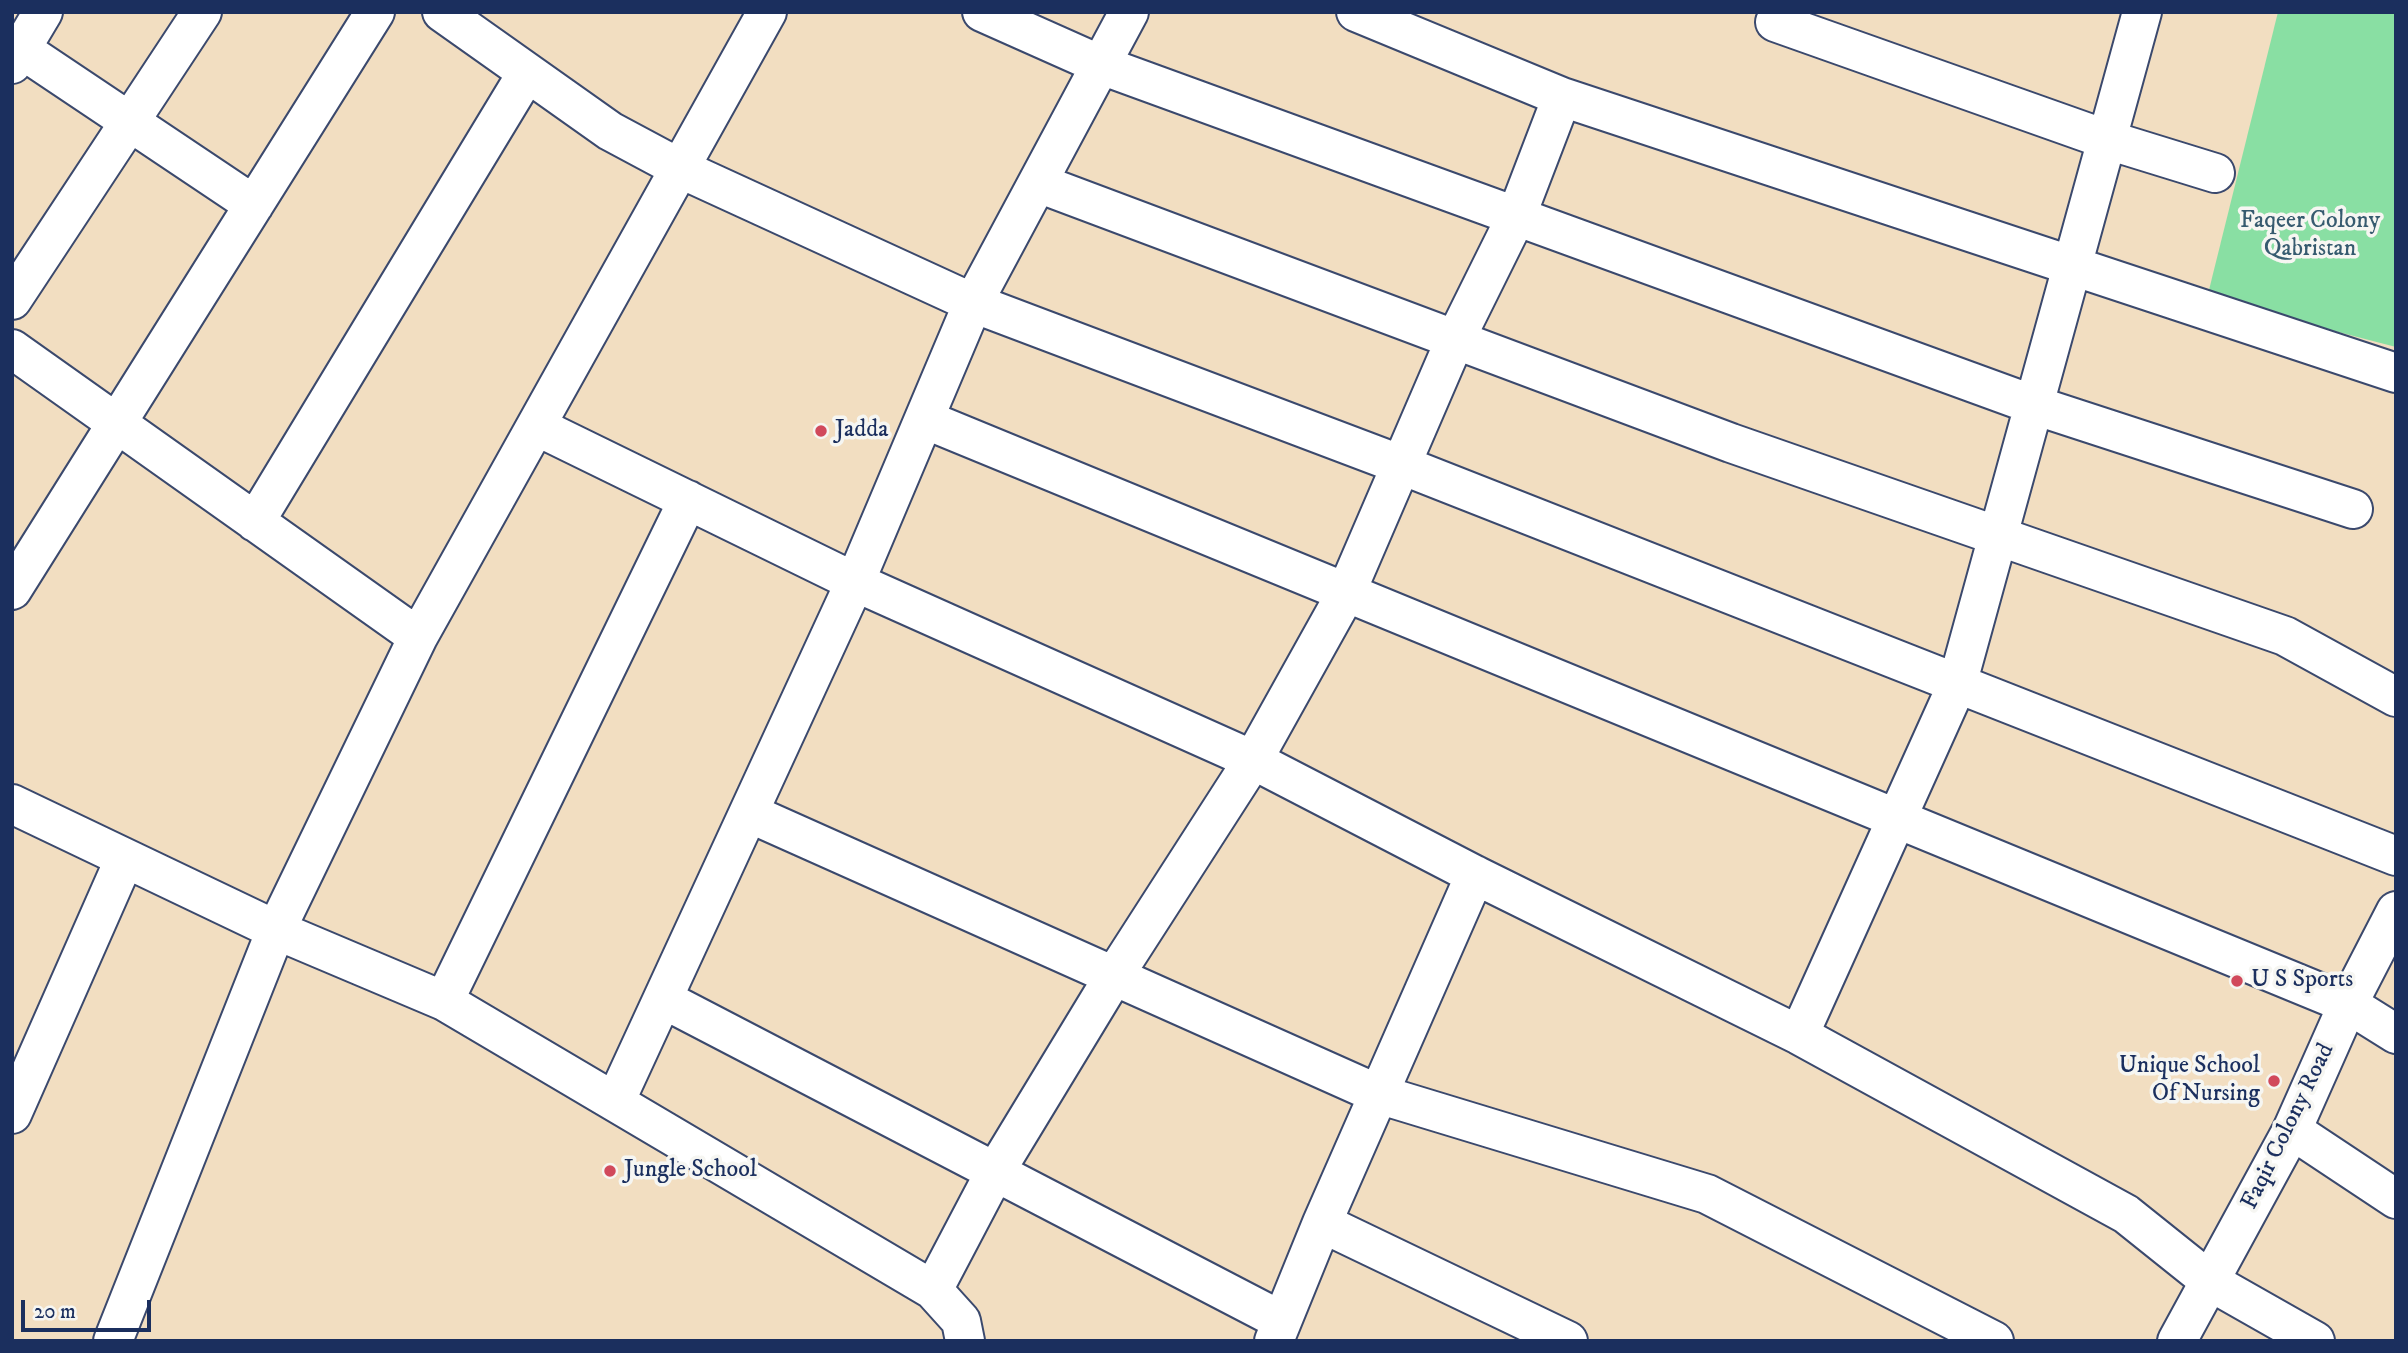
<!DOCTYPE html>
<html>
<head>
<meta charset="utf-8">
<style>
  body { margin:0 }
  #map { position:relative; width:2408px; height:1353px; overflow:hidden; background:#f2dec1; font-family:"IM FELL DW Pica",serif }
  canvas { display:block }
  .frame { position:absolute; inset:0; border:14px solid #1b2f5e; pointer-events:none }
  .scale { position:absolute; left:21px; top:1300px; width:130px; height:32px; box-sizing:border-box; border:4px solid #1b2f5e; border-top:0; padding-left:9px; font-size:21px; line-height:24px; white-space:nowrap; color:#1b2f5e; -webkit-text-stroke:5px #f6f6f2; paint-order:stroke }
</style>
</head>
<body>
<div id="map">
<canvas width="2408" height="1353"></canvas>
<div class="frame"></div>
<div class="scale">20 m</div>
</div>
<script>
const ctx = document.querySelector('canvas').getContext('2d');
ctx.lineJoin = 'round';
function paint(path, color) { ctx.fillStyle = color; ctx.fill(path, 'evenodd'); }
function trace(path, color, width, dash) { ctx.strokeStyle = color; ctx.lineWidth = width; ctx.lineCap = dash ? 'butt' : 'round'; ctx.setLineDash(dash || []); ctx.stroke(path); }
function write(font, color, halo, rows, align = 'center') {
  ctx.font = font + ' "IM FELL DW Pica",serif'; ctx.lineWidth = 7; ctx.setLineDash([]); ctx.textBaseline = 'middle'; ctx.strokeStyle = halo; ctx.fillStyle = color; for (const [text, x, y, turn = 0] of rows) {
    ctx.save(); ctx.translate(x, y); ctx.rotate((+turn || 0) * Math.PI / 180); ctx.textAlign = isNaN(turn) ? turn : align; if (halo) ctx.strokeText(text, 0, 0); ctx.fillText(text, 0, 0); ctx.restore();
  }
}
paint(new Path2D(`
  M2278 12H2396V347L2207 298Z`), '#89dfa3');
const minor = new Path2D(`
  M442 12 610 131 681 169 973 303 1399 464 2396 856
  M982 12 1101 65 2034 405 2353 509
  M1356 12 1562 97 2396 373
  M1775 22 2108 140 2215 173
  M21 49 254 205
  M12 64 43 12
  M1038 183 1731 443 2285 636 2396 697
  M12 300 202 12
  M12 349 418 637
  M924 419 2348 1004 2396 1034
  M538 427 855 582 1253 760 1475 875 1799 1035 2126 1214 2211 1282 2315 1341
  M255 522 527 73
  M12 590 375 12
  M12 804 276 930 444 1001 933 1290 961 1321 965 1341
  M749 813 1378 1094 1707 1194 1994 1341
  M663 999 1282 1321
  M444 1001 688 500
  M1799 1035 1957 685 2142 12
  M615 1102 855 582 973 303 1129 12
  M12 1114 125 858
  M2292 1130 2396 1199
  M1322 1223 1568 1341
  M933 1290 995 1172 1114 976 1253 760 1345 595 1455 340 1516 217 1562 97
  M113 1341 276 930 418 637 767 12
  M1274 1341 1322 1223 1475 875`);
const major = new Path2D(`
  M2177 1341 2292 1130 2348 1004 2396 911`);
trace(minor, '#3b496d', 42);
trace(major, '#3b496d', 42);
trace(minor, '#fff', 38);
trace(major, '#fff', 38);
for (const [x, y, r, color] of [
  [821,431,7,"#d1495b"],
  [2237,981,7,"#d1495b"],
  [2274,1081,7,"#d1495b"],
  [610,1171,7,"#d1495b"]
]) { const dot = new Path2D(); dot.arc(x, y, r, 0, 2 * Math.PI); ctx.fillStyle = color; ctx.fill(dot); trace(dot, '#f6f6f2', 2.5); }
write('24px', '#365b6f', '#f6f6f2', [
  ["Faqeer Colony",2310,222],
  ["Qabristan",2310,250]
]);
write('24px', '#1b2f5e', '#f6f6f2', [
  ["Jadda",835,431],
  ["U S Sports",2251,981],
  ["Unique School",2260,1067,"right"],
  ["Of Nursing",2260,1095,"right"],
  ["Jungle School",624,1171]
], 'left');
write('24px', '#1b2f5e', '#f6f6f2', [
  ["Faqir Colony Road",2289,1127,-64]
]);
</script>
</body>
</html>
